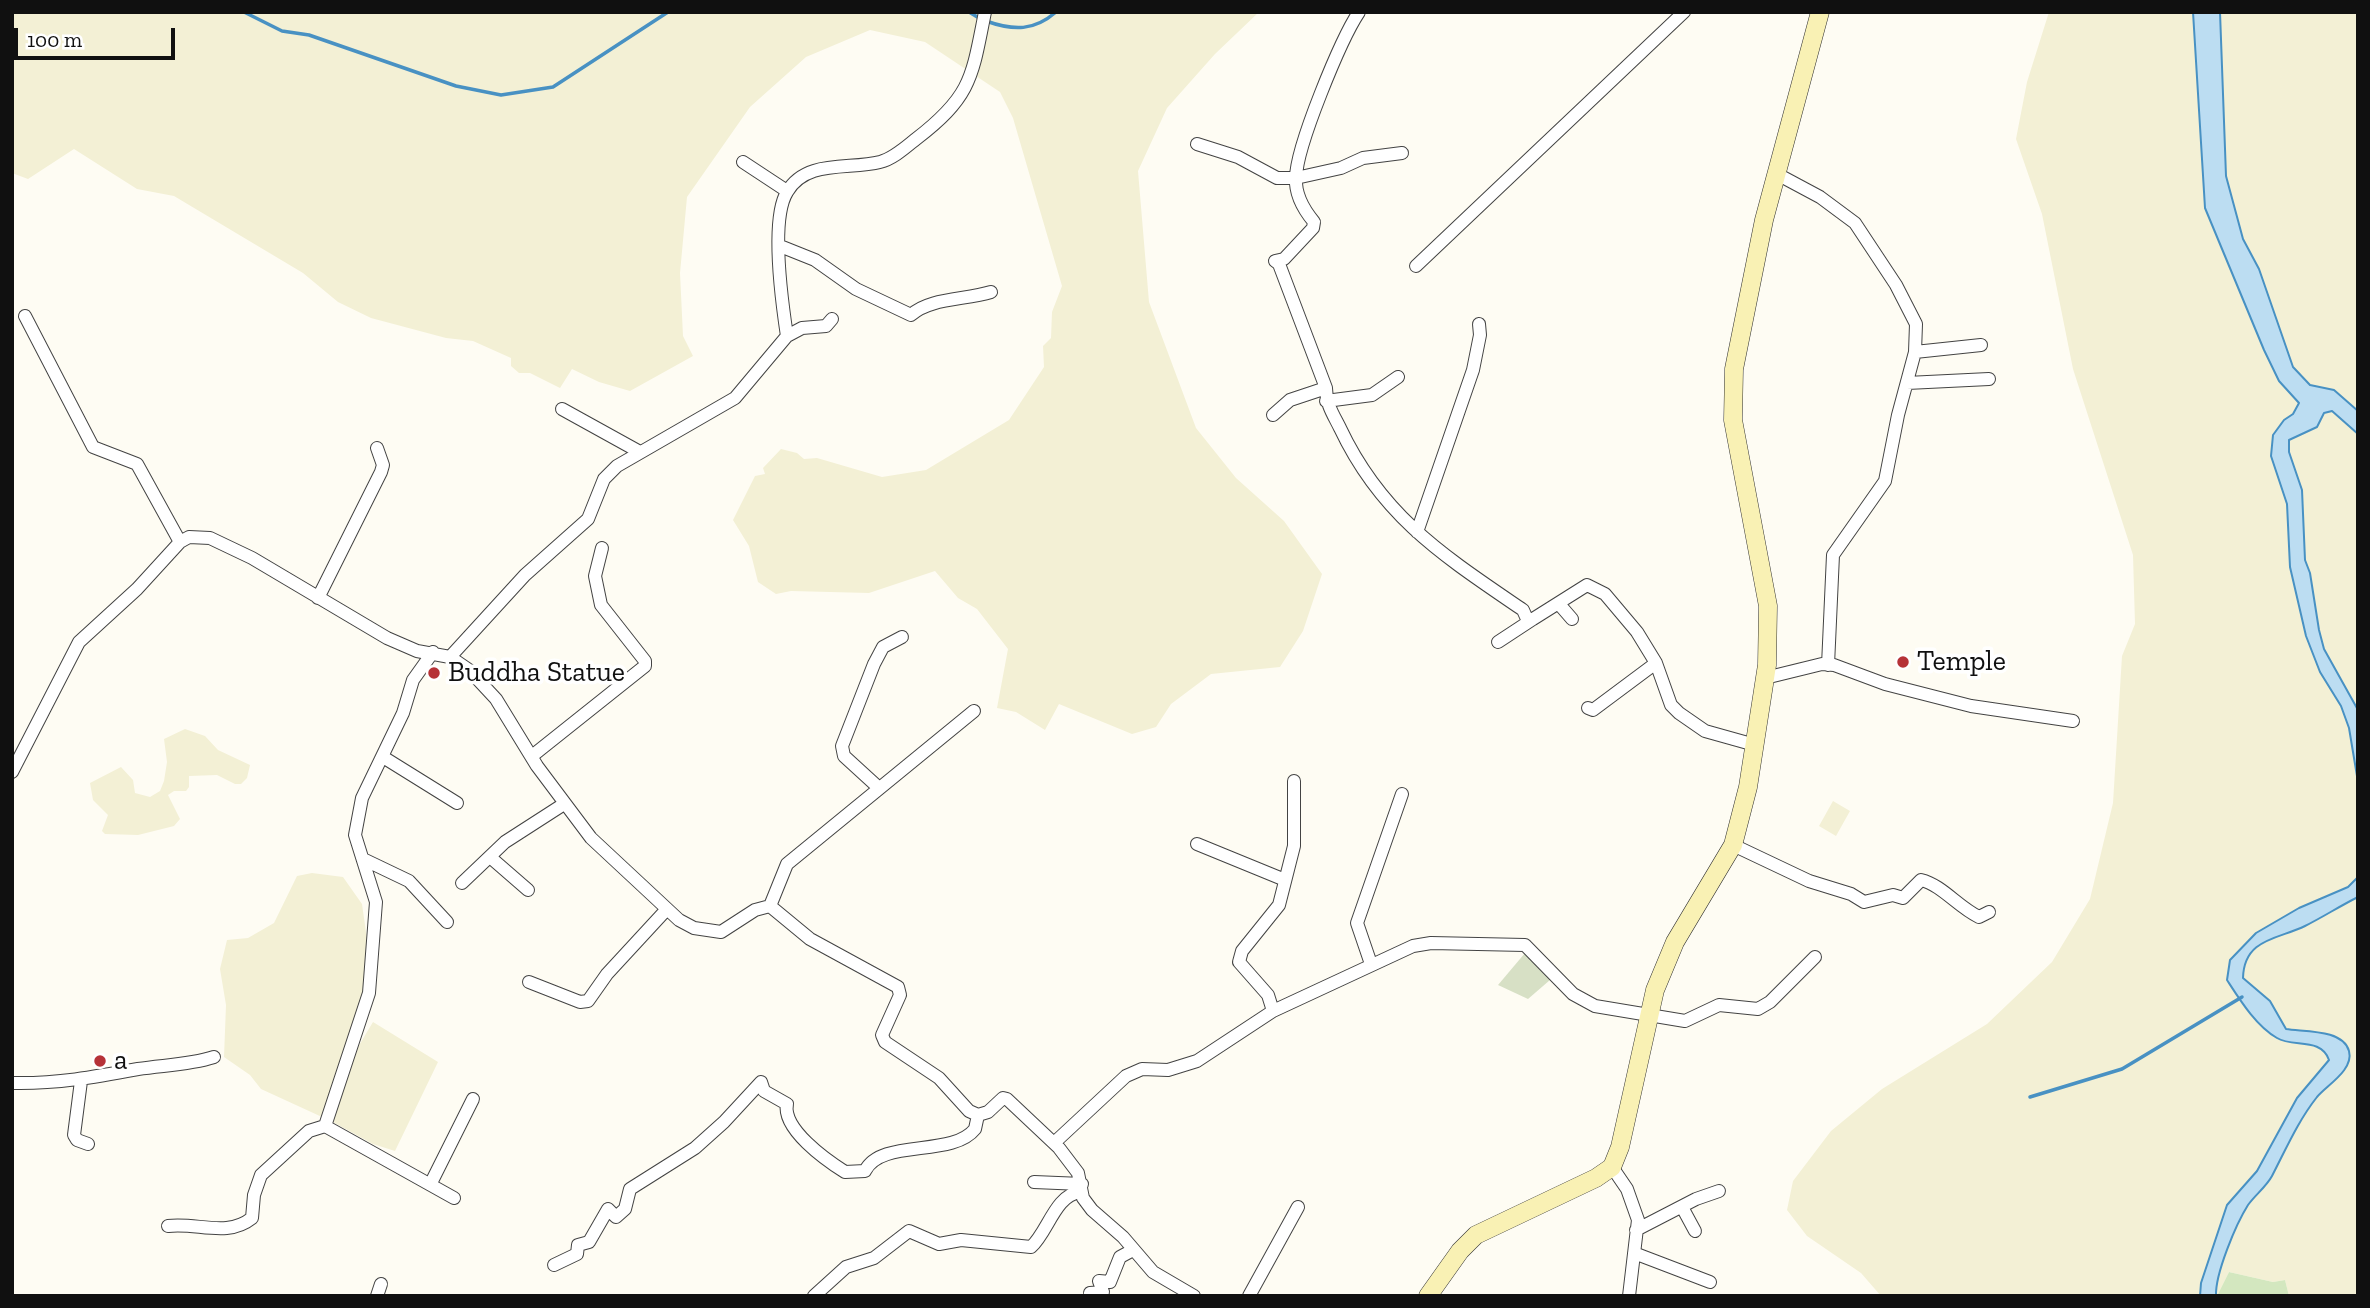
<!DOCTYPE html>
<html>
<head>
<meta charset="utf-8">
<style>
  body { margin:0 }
  #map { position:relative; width:2370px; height:1308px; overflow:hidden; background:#fefcf3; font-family:"Zilla Slab",serif }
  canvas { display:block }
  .frame { position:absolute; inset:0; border:14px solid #101010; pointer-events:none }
  .scale { position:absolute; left:14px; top:28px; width:161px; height:32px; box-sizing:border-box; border:4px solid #101010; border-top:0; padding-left:9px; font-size:21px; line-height:24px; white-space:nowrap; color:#101010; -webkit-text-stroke:5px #fff; paint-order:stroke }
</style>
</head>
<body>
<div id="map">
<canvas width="2370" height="1308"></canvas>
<div class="frame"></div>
<div class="scale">100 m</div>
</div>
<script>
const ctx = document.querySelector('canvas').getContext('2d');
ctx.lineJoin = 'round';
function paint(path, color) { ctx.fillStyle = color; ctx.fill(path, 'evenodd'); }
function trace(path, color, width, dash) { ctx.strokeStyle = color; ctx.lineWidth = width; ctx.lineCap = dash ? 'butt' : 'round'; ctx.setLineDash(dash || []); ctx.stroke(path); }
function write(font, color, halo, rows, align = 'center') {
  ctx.font = font + ' "Zilla Slab",serif'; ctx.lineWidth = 7; ctx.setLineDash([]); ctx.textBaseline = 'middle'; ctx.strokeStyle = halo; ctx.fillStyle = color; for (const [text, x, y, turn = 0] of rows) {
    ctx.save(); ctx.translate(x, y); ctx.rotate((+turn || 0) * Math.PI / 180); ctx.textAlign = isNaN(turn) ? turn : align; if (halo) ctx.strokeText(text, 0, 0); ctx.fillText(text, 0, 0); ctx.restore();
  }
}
paint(new Path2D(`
  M12 12H1259L1215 54 1167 108 1138 171 1149 302 1196 428 1236 478 1284 521 1322 574 1303 631 1280 667 1211 674 1171 704 1156 727 1132 734 1059 704 1045 730 1016 712 997 708 1008 649 977 609 958 598 935 571 869 593 791 591 776 594 758 582 749 546 733 520 755 476 765 474 763 468 781 449 797 453 804 459 817 458 882 477 926 470 1009 420 1044 367 1043 346 1051 338 1052 312 1062 286 1013 118 1000 92 925 42 870 30 806 57 750 107 687 197 680 273 683 336 693 356 630 391 599 382 572 369 560 388 530 373H519L511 366V358L473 341 446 338 371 318 338 302 303 273 174 196 137 189 74 149 28 179 12 173Z
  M2049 12H2358V1296H2289L2285 1280 2273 1282 2229 1272 2217 1296H1881L1861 1273 1807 1236 1787 1210 1793 1181 1831 1131 1882 1089 1987 1024 2052 962 2090 899 2113 803 2122 656 2135 624 2133 555 2073 369 2042 214 2016 139 2027 82Z
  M185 729 205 736 218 750 250 765 247 778 241 784H235L217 775 189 776V787L186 791H174L168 795 180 819 174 826 138 835 105 834 102 831 108 815 93 800 90 783 121 767 133 780 135 793 150 797 160 791 164 781 167 762 164 739Z
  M1833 801 1850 811 1836 836 1819 826Z
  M312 873 343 877 362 904 367 939 372 944 363 995 322 1117 261 1089 250 1075 224 1057 226 1005 220 969 227 940 248 938 274 923 297 876Z
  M373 1022 438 1062 395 1151 373 1144 331 1121 358 1047Z`), '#f3f0d5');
paint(new Path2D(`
  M2229 1272 2273 1282 2285 1280 2289 1296H2217Z`), '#d3e7bf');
paint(new Path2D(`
  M1525 953 1549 975 1550 980 1528 999 1498 985Z`), '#d7e0c5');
const water = new Path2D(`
  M2193 12H2220L2226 176 2243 239 2259 269 2293 367 2310 385 2334 390 2358 411V434L2332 411 2324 413 2317 427 2289 440V452L2302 490 2305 560 2310 573 2319 630 2324 649 2358 710V782L2349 728 2341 706 2320 672 2306 636 2290 567 2287 504 2271 456 2273 435 2284 420 2293 414 2299 403 2279 381 2264 350 2205 208Z
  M2358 877V897C2340 906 2323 917 2305 926 2279 939 2244 938 2243 978L2270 1001 2286 1029C2304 1032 2343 1029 2349 1051 2354 1070 2327 1085 2317 1097 2298 1121 2286 1149 2272 1176 2266 1187 2255 1195 2248 1205 2236 1224 2215 1274 2216 1296H2200L2201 1283 2227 1205 2257 1171 2297 1098 2329 1060C2321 1037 2293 1048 2277 1038 2256 1026 2240 1000 2227 980L2230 960 2256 933 2299 908 2348 887Z`);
paint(water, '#bcddf2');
trace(water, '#4891c3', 2);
trace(new Path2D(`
  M244 12 282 31 309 35 456 86 501 95 553 87 668 12
  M969 12 979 18
  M986 21C1014 31 1034 31 1056 12
  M2030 1097 2122 1069 2242 997`), '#4891c3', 3.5);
const minor = new Path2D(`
  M1359 12C1341 39 1296 147 1296 178 1295 194 1304 210 1314 222L1313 228 1284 259 1275 261 1279 264 1326 388C1326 404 1333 414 1340 428 1382 517 1444 556 1523 610L1527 619H1533L1587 585 1605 594 1637 632 1656 663 1671 705 1679 713 1705 731 1755 745
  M1197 144 1238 157 1277 178H1296L1341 168 1363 158 1402 153
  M743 162 787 191
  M1777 174 1820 197 1855 223 1896 285 1916 324 1915 352 1898 415 1885 481 1833 555 1828 665
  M780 246 815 260 856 289 911 315C929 298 965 300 991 292
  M1416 266 1684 12
  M25 316 93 447 137 464 180 542
  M787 336C782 303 770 220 787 192 806 159 849 170 880 162 893 159 906 147 916 139 972 96 972 77 985 12
  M1915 352 1981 345
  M1907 383 1989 379
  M1326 401 1372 395 1398 377
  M562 409 638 451
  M1273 415 1290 400 1326 388
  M1417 532 1473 370 1480 335 1479 324
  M318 598 381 472 383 465 377 448
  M1559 604 1572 619
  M1498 642 1533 619
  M450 657 525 575 588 519 604 479 617 466 735 398 787 336 802 328 826 326 832 319
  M1765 678 1822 664 1834 665 1885 684 1971 706 2073 721
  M1588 708 1593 710 1656 663
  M532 756 645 666V661L601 605 595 576 602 548
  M383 757 457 803
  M12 772 79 642 137 589 180 542 189 537 210 538 252 558 387 638 417 651 450 657 469 670 496 699 537 766 591 838 679 920 694 928 721 932 755 910 770 906 810 939 898 987 900 995 882 1035 885 1042 939 1078 969 1111 978 1115 988 1112 1003 1098 1007 1099 1059 1148 1078 1173 1083 1198 1092 1210 1123 1237 1153 1272 1194 1296
  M879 788 844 756 842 746 874 664 883 647 902 637
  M1197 844 1285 880
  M1733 845 1809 881 1851 894 1864 902 1893 895 1903 898 1921 880C1942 885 1958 907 1979 917L1989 912
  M490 857 528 890
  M363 859 409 881 447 922
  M462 883 505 842 564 804
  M770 906 787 864 974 711
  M1371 964 1357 923 1402 794
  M529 982 580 1002 588 1001 607 974 667 909
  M1273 1011 1268 995 1239 962 1242 951 1279 905 1294 846V781
  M81 1081 74 1135 77 1140 88 1144
  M12 1083C56 1084 95 1077 138 1069 164 1065 189 1065 214 1057
  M325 1126 369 993 376 902 355 835 362 798 403 713 413 680 433 652
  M1054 1143 1126 1076 1142 1069 1168 1070 1197 1061 1273 1011 1413 946 1431 943 1525 945 1573 994 1595 1006 1685 1021 1719 1005 1758 1009 1770 1002 1815 957
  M1612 1167 1627 1189 1638 1220 1629 1296
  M1034 1182 1082 1184
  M431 1183 473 1099
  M1682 1207 1695 1231
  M168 1226C197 1222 227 1238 252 1218L254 1195 261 1175 309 1131 325 1126 454 1198
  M1636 1230 1696 1199 1719 1191
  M1634 1253 1710 1282
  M554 1265 577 1254 578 1245 589 1242 608 1209 616 1217 625 1209 630 1189 695 1148 724 1122 761 1082 764 1091 787 1104C782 1129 826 1160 845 1172L865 1171C881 1138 952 1158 975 1129L978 1115
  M377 1296 381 1284
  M814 1296 846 1267 874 1258 909 1231 939 1244 961 1240 1031 1247C1048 1232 1055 1195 1080 1192
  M1091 1296 1090 1293 1103 1292 1099 1281 1110 1282 1120 1257 1133 1250
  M1249 1296 1298 1207`);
const secondary = new Path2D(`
  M1428 1296 1460 1251 1476 1235 1596 1178 1612 1167 1620 1147 1655 990 1675 942 1733 845 1748 787 1767 665 1768 606 1733 420 1734 369 1764 220 1820 12`);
trace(minor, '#434343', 14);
trace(secondary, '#323232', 19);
trace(minor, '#fff', 12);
trace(secondary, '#f9f1b4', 18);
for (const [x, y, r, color] of [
  [1903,662,7,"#b63237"],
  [434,673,7,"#b63237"],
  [100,1061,7,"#b63237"]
]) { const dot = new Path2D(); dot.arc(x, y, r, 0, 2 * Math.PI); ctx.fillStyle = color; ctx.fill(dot); trace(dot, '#fff', 2.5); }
write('28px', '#101010', '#fff', [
  ["Temple",1917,662],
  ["Buddha Statue",448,673],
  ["a",114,1061]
], 'left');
</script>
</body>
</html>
